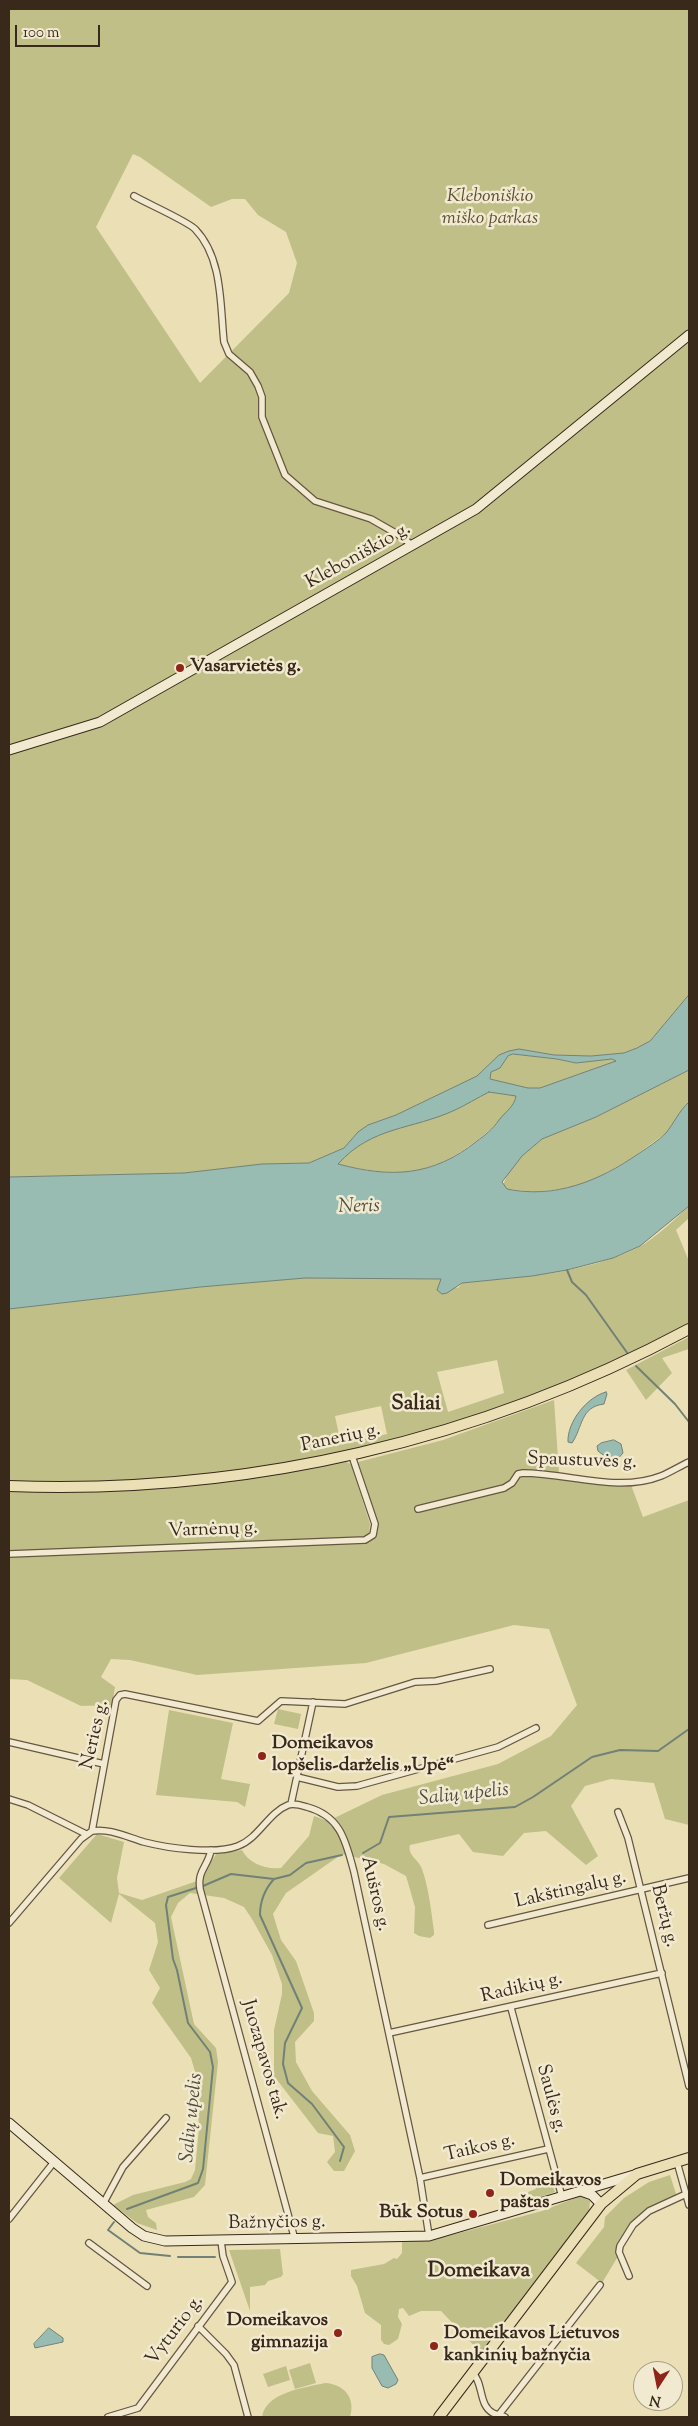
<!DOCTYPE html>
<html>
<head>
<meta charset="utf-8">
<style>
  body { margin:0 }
  #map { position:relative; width:698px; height:2426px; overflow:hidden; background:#ebdfb6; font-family:"Sorts Mill Goudy",serif }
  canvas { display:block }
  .frame { position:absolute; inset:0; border:10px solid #39291b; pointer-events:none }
  .north { position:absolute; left:633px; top:2361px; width:50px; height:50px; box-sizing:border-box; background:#f2ead0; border:1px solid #a89d88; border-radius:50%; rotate:191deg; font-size:14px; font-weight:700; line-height:20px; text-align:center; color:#39291b }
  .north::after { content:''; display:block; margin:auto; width:18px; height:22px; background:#8f2418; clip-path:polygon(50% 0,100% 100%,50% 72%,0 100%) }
  .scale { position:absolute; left:15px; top:25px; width:85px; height:22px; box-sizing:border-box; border:2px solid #39291b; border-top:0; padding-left:6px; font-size:15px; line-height:18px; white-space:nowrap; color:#39291b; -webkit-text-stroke:4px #f2ead0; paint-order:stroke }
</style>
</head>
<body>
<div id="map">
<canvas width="698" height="2426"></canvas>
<div class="frame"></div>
<div class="north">N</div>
<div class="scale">100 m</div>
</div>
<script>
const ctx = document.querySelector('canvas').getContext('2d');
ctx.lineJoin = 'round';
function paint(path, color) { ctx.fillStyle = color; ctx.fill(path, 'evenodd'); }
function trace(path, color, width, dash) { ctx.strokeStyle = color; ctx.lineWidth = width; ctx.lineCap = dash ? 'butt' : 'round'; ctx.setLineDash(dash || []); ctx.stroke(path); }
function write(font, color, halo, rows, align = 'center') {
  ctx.font = font + ' "Sorts Mill Goudy",serif'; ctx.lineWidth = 5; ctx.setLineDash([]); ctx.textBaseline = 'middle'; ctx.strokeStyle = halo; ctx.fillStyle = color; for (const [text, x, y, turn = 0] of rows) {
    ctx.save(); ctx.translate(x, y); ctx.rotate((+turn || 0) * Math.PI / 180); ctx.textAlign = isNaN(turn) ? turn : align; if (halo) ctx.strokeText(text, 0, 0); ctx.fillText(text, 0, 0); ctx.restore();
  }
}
paint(new Path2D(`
  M9 9H689V330L474 507 394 554 155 685 103 717 9 747ZM133 154 140 157 211 207 232 199H245L258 215 286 232 297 263 289 293 200 383 96 227Z
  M689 340V995L650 1041 637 1048 624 1053 591 1056 554 1055 519 1049 499 1055 477 1076 396 1115 368 1125 358 1132 344 1148 309 1163 262 1164 184 1173 9 1177V754L93 729 110 721 480 512Z
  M513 1054 557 1059 576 1063 612 1059 617 1061 540 1088H528L490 1079 491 1072 500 1068 508 1055Z
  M689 1070V1102L666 1133 629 1160 595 1179 570 1188 534 1192 507 1189 503 1185 508 1173 522 1156 542 1139 596 1117Z
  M489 1092 516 1096C513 1110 497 1124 486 1133 432 1177 404 1179 337 1164L357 1145 380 1133 455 1110Z
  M689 1206V1218L676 1230 689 1261V1325L670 1336 570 1381 464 1422 410 1438 258 1470 145 1481 9 1483V1309L200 1287 305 1278 442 1279V1282L458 1288 462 1283C521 1277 585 1274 639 1247 657 1237 674 1220 689 1206ZM497 1360 504 1393 448 1412 437 1372ZM381 1406 387 1434 341 1444 335 1416Z
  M689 1337V1349L662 1358 672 1373 646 1400 626 1370Z
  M554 1400 559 1473 595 1478 596 1482 631 1485 643 1517 689 1500V1825L665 1819 654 1783 611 1779 585 1786 571 1806 598 1856 586 1865 546 1831 524 1833 503 1856 473 1852 459 1834 410 1845C407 1855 419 1860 422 1869 429 1889 431 1910 434 1931V1935L430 1938 419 1936 414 1933 415 1907 406 1876 384 1864 342 1854 286 1893 273 1914 281 1940 296 1961 314 2013V2021L295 2042 296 2062 312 2091 350 2135 355 2151 344 2171H334L327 2162 335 2152 333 2136 318 2133 274 2076V2030L282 1994V1984L272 1955 252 1919 244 1907 224 1898 190 1893 178 1903 171 1917 194 2024 216 2048 218 2062 205 2185 194 2197 146 2210 148 2217 156 2223 157 2230 137 2223 113 2205 133 2195 185 2182 191 2179 195 2170 199 2128 196 2075 191 2058 152 2003 160 1988 149 1970 158 1942 155 1923 119 1894 111 1923 59 1878 97 1834 124 1842 117 1878 119 1893 142 1900 200 1880 216 1854 242 1850C248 1863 266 1870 281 1868L309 1836 314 1816 328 1821 382 1795 498 1764 551 1736 577 1705 549 1629 514 1625 366 1663 197 1675 130 1660 111 1659 101 1677 115 1687 112 1705 81 1706 27 1680 9 1679V1555L366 1543 376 1533 377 1522 358 1462 443 1440Z
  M344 1461 351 1464 370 1524 369 1535 364 1538 9 1552V1489C70 1489 131 1490 193 1485 244 1481 294 1471 344 1461Z
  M278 1709 301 1714 298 1729 274 1724Z
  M169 1710 233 1723 221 1779 250 1784 245 1807 237 1802 156 1795Z
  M670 2175 677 2197 638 2219 617 2252V2258L602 2283 576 2263 604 2227 605 2217 624 2198 649 2182Z
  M549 2176 555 2192 530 2200 528 2192 536 2189 534 2181Z
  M580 2196 590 2201 589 2211 481 2353 441 2311H421L409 2316 403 2308 399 2309 398 2317 402 2324 398 2339 389 2345 384 2344 381 2340V2325L365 2313 357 2286 351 2276V2270L384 2264 394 2258 397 2259 402 2253V2242L444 2237 542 2211Z
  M280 2249 283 2274 281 2277 268 2281 265 2285 250 2287V2311L229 2250Z
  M310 2363 316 2383 295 2389 289 2370Z
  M286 2366 290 2380 268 2387 263 2374Z
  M325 2383C344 2384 356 2398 350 2417H262C266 2392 304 2388 325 2383Z`), '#c0bf88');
const water = new Path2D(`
  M689 995V1070L596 1117 542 1139 522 1156 502 1182 507 1189C555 1199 599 1181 638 1154 647 1148 658 1141 666 1133 674 1123 679 1111 689 1102V1206L640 1246 613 1258 567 1270 532 1276 462 1283 447 1293 442 1294 437 1290 441 1279 305 1278 200 1287 9 1309V1177L184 1173 262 1164 309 1163 344 1148 358 1132 368 1125 396 1115 477 1076 499 1055 509 1051 519 1049 554 1055 591 1056 624 1053 637 1048 650 1041ZM513 1054 557 1059 576 1063 612 1059 616 1061 540 1088H528L490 1079 491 1072 500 1068 508 1056ZM489 1092 516 1096C514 1107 506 1111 499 1120 493 1129 485 1135 477 1141 432 1177 391 1178 338 1164 372 1126 412 1130 455 1110 466 1105 477 1098 489 1092Z
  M606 1392 607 1394 604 1404C580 1407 583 1427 572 1443L568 1442C567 1422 587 1397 606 1392Z
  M614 1440 621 1444 623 1453 614 1463 598 1451 597 1446 601 1443Z
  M49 2328 63 2338V2342L35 2348 34 2344Z
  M380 2354 384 2355 398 2380 396 2384 388 2388 382 2386 372 2368V2357Z`);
paint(water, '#98bcb2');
trace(water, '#728176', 1);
trace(new Path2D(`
  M567 1270 572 1282 586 1295 628 1354
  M636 1366 675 1404 689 1422
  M363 1853 380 1843 389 1817 515 1807 533 1797 592 1757 620 1750 658 1751 689 1729
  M274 1879C265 1889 260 1902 260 1915L302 2008 285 2043 283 2064 288 2083 312 2104 344 2147 340 2161
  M203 1886 231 1874 274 1879 290 1875 306 1863 342 1855
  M127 2209 198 2183 203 2169 213 2067 210 2052 188 2023 177 1970 173 1959 166 1905 168 1897 196 1888
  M114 2222 108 2230 140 2253 170 2256
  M178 2257H215`), '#728176', 2);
const street = new Path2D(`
  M134 196C146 203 187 221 195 229 223 258 220 305 224 342L229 354 250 372 258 386 262 397V417L285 475 315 501 371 519 399 535 413 546
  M418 1509 504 1488 512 1483 518 1474 523 1473C568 1473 618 1493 661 1476 671 1472 680 1466 689 1462
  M9 1554 365 1540 373 1535 375 1524 352 1456
  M9 1742 104 1764
  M297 1777 338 1787 357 1786 498 1747 536 1728
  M9 1799 28 1805 86 1834
  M291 1804 313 1702
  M618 1812 628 1838 689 2086
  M92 1831C109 1828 127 1837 144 1842 167 1848 215 1855 238 1846 259 1838 268 1813 288 1805 294 1803 300 1805 307 1807 341 1816 346 1842 354 1872L420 2178 429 2236
  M211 1850C208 1867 197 1870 200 1889L295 2240
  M9 1923 81 1839 92 1831 116 1700 120 1695 125 1694 258 1721 281 1701 345 1704 415 1682 436 1681 490 1669
  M488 1925 689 1878
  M511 2008 562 2197
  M389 2033 662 1973
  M677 2162 689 2205
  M420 2178 548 2149
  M103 2204 123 2167 166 2118
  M9 2219 54 2162
  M89 2243 147 2286
  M629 2276 619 2252 620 2246 633 2225 649 2211 686 2194
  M198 2326 226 2354 234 2365 248 2417
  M472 2372C484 2383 478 2405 493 2413 497 2415 501 2415 505 2417
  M108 2417 138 2408 232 2282 223 2256 221 2241
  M497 2417 600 2285`);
const secondary = new Path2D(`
  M9 750 100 722 476 509 689 335
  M9 2123 132 2228 144 2236 165 2241 429 2236 634 2175
  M581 2191 592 2195 601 2204`);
const primary = new Path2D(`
  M9 1486C246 1495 480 1441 689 1329
  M439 2417 601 2204 637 2174 689 2158`);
trace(street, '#665642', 8);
trace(secondary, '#39291b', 11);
trace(primary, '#39291b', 12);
trace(street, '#f2ead0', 5.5);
trace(secondary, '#f2ead0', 9);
trace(primary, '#ebdfb6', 10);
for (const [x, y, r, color] of [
  [180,668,5,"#8f2418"],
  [262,1756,5,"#8f2418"],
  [490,2193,5,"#8f2418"],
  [473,2214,5,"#8f2418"],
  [338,2333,5,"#8f2418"],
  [434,2346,5,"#8f2418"]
]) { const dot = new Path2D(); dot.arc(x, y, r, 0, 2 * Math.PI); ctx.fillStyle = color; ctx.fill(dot); trace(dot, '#f2ead0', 2); }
write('italic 19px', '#5b4e36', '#f2ead0', [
  ["Kleboniškio",490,198],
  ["miško parkas",490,220]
]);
write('19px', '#39291b', '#f2ead0', [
  ["Kleboniškio g.",359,557,-29],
  ["Panerių g.",341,1439,-12],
  ["Spaustuvės g.",582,1462,2],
  ["Varnėnų g.",213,1531,-2],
  ["Neries g.",96,1735,-77],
  ["Lakštingalų g.",571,1891,-13],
  ["Aušros g.",374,1894,77],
  ["Beržų g.",663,1916,76],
  ["Radikių g.",522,1989,-13],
  ["Juozapavos tak.",263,2060,74],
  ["Saulės g.",550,2099,75],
  ["Taikos g.",480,2149,-13],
  ["Bažnyčios g.",277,2224,-1],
  ["Vyturio g.",176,2331,-53]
]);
write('bold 19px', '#39291b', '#f2ead0', [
  ["Vasarvietės g.",190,668],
  ["Domeikavos",272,1745],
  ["lopšelis-darželis „Upė“",272,1767],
  ["Domeikavos",500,2182],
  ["paštas",500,2204],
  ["Būk Sotus",463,2214,"right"],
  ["Domeikavos",328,2322,"right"],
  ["gimnazija",328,2344,"right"],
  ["Domeikavos Lietuvos",444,2335],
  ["kankinių bažnyčia",444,2357]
], 'left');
write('italic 20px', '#514e41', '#f2ead0', [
  ["Neris",359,1208,-1],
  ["Salių upelis",464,1796,-6],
  ["Salių upelis",193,2118,-84]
]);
write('bold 21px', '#39291b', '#f2ead0', [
  ["Saliai",416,1405],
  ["Domeikava",479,2272]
]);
</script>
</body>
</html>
